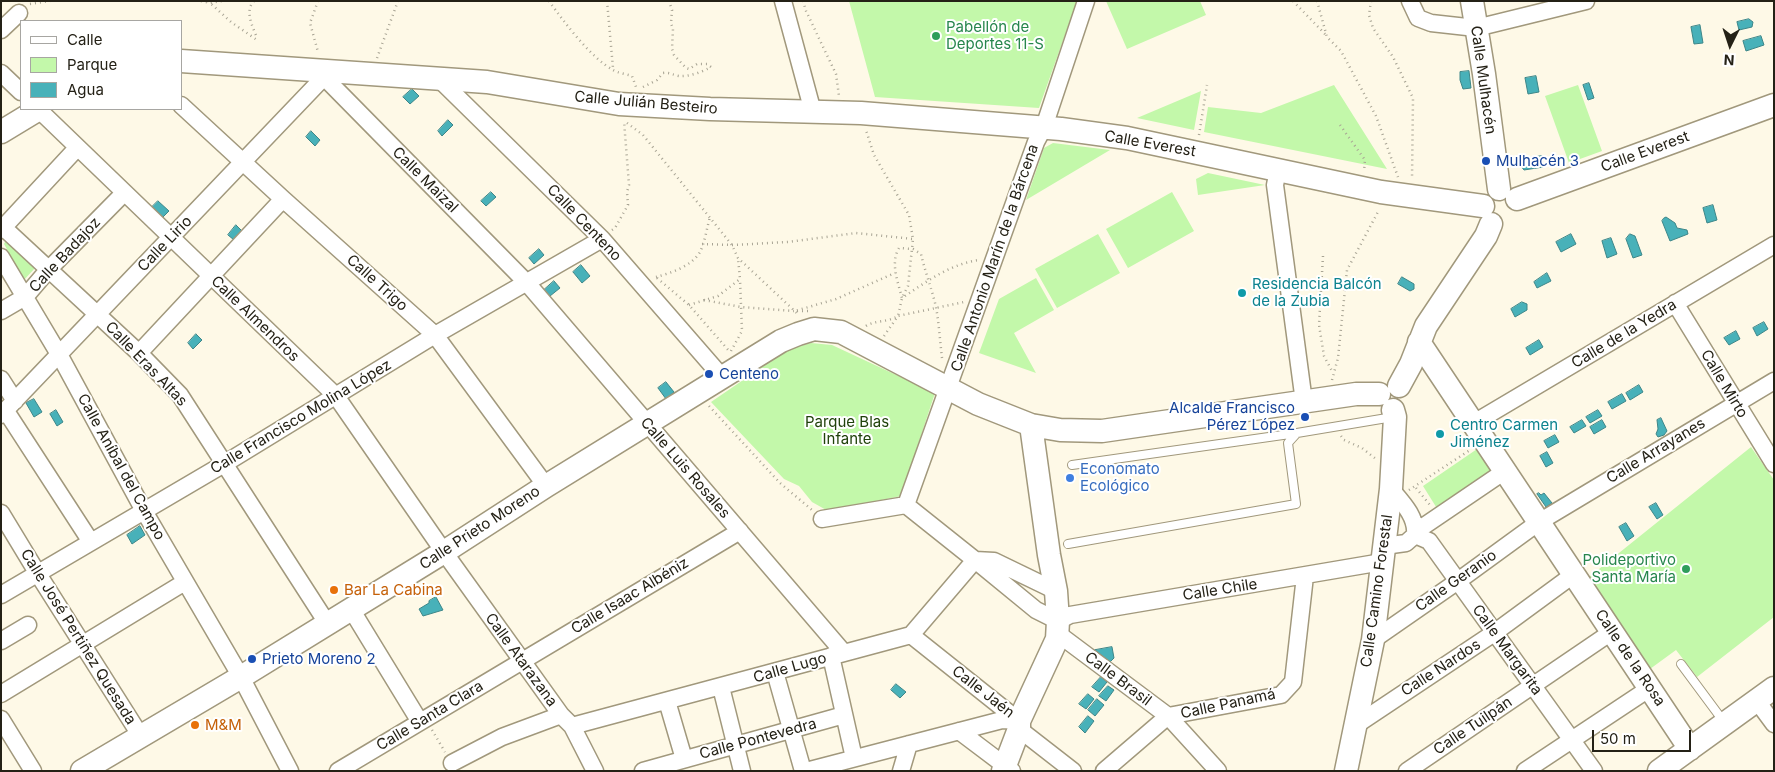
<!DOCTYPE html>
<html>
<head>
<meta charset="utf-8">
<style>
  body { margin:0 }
  #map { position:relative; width:1775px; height:772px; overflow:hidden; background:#fef9e7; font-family:Inter,sans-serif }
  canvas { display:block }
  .frame { position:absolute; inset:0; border:2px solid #242116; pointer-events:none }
  .legend { position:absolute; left:20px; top:20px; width:162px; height:90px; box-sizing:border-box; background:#fff; border:1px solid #a7a6a2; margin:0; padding:6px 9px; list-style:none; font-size:15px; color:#242116 }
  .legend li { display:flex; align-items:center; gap:10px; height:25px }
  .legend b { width:25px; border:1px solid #a7a6a2 }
  .north { position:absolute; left:1705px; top:20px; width:50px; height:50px; -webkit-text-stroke:4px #fff; paint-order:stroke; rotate:184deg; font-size:14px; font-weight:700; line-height:20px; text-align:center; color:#242116 }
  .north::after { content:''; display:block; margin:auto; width:18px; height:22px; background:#242116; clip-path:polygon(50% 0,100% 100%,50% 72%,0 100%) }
  .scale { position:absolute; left:1592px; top:730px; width:99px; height:22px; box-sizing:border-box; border:2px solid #242116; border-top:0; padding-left:6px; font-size:15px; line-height:18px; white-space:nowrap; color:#242116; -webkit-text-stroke:4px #fff; paint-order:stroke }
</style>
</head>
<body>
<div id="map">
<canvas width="1775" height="772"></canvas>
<div class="frame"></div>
<ul class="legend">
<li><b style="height:6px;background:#fff"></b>Calle</li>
<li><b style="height:14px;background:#c3f8aa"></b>Parque</li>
<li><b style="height:14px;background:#48b1b9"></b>Agua</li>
</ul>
<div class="north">N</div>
<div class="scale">50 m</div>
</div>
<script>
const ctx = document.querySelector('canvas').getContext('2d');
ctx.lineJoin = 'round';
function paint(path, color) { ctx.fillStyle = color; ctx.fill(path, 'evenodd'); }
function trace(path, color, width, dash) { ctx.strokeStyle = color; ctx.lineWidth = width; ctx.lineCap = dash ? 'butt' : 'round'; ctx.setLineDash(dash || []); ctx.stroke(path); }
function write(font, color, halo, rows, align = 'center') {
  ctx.font = font + ' Inter,sans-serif'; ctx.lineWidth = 4; ctx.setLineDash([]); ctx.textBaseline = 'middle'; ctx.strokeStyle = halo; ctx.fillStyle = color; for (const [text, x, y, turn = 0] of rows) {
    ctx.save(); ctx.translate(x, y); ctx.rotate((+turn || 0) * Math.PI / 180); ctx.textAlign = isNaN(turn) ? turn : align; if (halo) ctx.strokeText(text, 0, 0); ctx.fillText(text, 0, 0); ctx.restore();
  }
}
paint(new Path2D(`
  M849 1H1077L1039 108 875 97Z
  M1106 1H1200L1206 15 1127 49Z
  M1334 85 1387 169 1204 132 1208 107 1261 113Z
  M1578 85 1602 151 1569 163 1545 96Z
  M1201 91 1194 130 1137 118Z
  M1053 143 1110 150 1026 200 1044 148Z
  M1208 173 1265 185 1198 195 1196 179Z
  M1172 192 1194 231 1128 268 1106 229Z
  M1098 234 1120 273 1057 308 1035 269Z
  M8 241 35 268 24 280 4 244 5 242Z
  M1036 278 1054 310 1014 333 1036 373 979 353 999 299Z
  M811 343 832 345 935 393 901 496 828 511 812 502 799 486 784 479 711 402 787 350Z
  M1480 447 1496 470 1438 510 1423 486Z
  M1751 447 1774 480V617L1697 677 1676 650 1650 669 1589 577Z`), '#c3f8aa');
const water = new Path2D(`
  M1749 19 1753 22 1752 27 1739 30 1737 22Z
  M1700 25 1703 43 1694 44 1691 27Z
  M1761 36 1764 45 1746 51 1743 41Z
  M1469 71 1471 88 1463 89 1460 80V72Z
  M1536 76 1539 92 1528 94 1525 78Z
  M1589 83 1594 98 1588 100 1583 85Z
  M412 89 419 96 410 104 403 97Z
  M448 120 453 125 442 136 438 131Z
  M311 131 320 140 315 146 306 137Z
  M1542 156 1543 167 1524 170 1521 166 1523 159Z
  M491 192 496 197 486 206 481 201Z
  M158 201 169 211 163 217 152 207Z
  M1713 205 1717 220 1707 223 1703 208Z
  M1664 218 1666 217 1675 223 1677 228 1687 230 1688 234 1670 241 1662 221Z
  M236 225 242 231 234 240 228 235Z
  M1571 234 1576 244 1561 252 1556 242Z
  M1630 234 1635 236 1642 255 1633 258 1626 239Z
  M1611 238 1617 254 1607 258 1602 241Z
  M539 249 544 255 534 264 529 258Z
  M581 265 590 276 582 283 573 272Z
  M1547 273 1551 281 1537 288 1534 282Z
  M1402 277 1414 284V289L1410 291 1398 284Z
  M554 281 560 288 550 296 544 290Z
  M1522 302 1527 304V310L1515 317 1511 309Z
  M1764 322 1768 329 1757 336 1753 328Z
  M1736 331 1740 339 1729 345 1724 338Z
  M196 334 202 340 193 349 188 343Z
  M1539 340 1543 347 1530 355 1526 348Z
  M666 382 674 392 666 399 658 388Z
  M1639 385 1643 392 1630 400 1626 393Z
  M1622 394 1626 401 1612 409 1608 402Z
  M34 399 42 412 34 417 26 403Z
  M56 410 63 422 57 426 50 414Z
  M1598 410 1602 416 1590 423 1586 417Z
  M1661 418 1667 431 1664 435 1658 437 1656 434 1658 429 1657 420Z
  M1582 420 1586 426 1574 433 1570 427Z
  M1602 420 1606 427 1594 434 1590 427Z
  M1555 435 1559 442 1548 448 1544 441Z
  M1547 452 1553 463 1546 467 1540 456Z
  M1539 493 1541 495 1544 493 1552 503 1546 507 1537 494Z
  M1656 503 1663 515 1657 519 1649 507Z
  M1626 523 1634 536 1627 541 1619 527Z
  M140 526 145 535 132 544 127 535Z
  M436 597 443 610 423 616 419 609 429 603V601Z
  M1112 647 1114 658 1110 662 1095 650Z
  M1101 677 1107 682 1099 692 1092 687Z
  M896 684 906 692 900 698 891 690Z
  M1108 686 1114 690 1106 701 1099 696Z
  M1088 694 1094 699 1086 709 1079 704Z
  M1097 699 1104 705 1095 716 1088 710Z
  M1088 716 1094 721 1085 733 1079 727Z`);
paint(water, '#48b1b9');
trace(water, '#3d8688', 1);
const lane = new Path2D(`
  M1072 465 1297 433
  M1068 544 1296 504 1288 443 1297 433 1393 417
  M1681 664 1724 722`);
const street = new Path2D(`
  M783 1 813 112
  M1086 1 1044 127 1036 142 906 505 975 560 1036 610 1058 621 1070 615 1382 562
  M1410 1 1418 18 1431 23 1476 28 1586 1
  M1 30 19 13
  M1 73 21 92
  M324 77 527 283 844 653
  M438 78 602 239 722 377
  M181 105 283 199 435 335 546 486
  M38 109 336 396 444 552 561 715 572 726 595 771
  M1278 170 1275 185 1304 402
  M3 227 139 353 180 395 327 623
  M1 230 77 148
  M1 257 60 356 144 511 241 677 290 771
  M1675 303 1774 464
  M1 311 25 297 49 269 124 193
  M139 353 283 199
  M1 379 15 401
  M6 411 91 542
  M1 415 324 77 325 71
  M1474 423 1774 245
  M1 513 38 574 140 735
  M822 519 906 505
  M1416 527 1424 526 1505 471
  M1415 535 1429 541 1594 771
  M1384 546 1406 543 1415 535C1417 517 1402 502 1391 489
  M1 595 224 464 435 335 602 239
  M351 609 420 722
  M1057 633 1168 716 1218 771
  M911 635 1019 721
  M1373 640 1458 581 1539 522 1774 381
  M1 641 28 625
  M831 656 854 758
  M775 672 803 771
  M721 687 742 771
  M1 694 185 582
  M667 701 684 759
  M1757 701 1774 724
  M1 719 33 771
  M1356 725 1494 633 1573 575
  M572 726 911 635 975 560 994 561 1056 591
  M1019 729 1073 771
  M959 731 1012 771
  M452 763 502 737 561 715
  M338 771 740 531
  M643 771 844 715
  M806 771 1002 720 1019 721
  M901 771 909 744
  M1104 771 1168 716 1281 695 1293 682 1305 576
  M1407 771 1613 631
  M1525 771 1650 688`);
const secondary = new Path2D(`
  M1472 1 1484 74 1499 189
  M181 61 487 82 619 104 710 109 861 113 1061 129 1127 138 1381 192 1483 206
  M1 132 39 109
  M1517 199 1774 105
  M1419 342 1690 749
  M1399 386 1411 364 1426 326 1486 236 1491 224
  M82 771 241 677 444 552 546 486 742 365 781 341 798 334 814 329 841 332 978 404 1031 425 1060 430 1102 431 1356 394H1379
  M1003 771 1019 729V721L1057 639 1058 621 1056 591 1049 555 1031 425
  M1346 771 1373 640 1391 489 1395 417 1393 410
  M1659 771 1774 688`);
trace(lane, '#a1987c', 10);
trace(street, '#a1987c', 19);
trace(secondary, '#a1987c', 25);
trace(new Path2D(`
  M201 1 210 3 222 1
  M208 1 231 22 257 40
  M254 1C244 11 253 27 257 38
  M318 1 310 23 318 52
  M549 1C564 22 591 58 613 70 618 73 626 74 632 76L636 87
  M607 1 613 68
  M803 1 806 11 836 74 839 96
  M1293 1 1326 35
  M1317 1 1327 37 1341 51 1376 116 1398 177
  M1371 1 1369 15 1373 28 1393 57 1413 98 1412 179
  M30 4 50 1
  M377 58 398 1
  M643 87 657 80 663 73C669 72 673 75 679 76 689 77 702 72 711 67L707 64H697L689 69 686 68 674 55 672 49 673 29 671 23 672 10 669 1
  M627 123 643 135 732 245 738 258 799 315
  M1340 125 1365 160 1364 171
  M1199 135 1207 85
  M612 230 615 228 628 205 627 192 629 185 624 121
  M702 244 732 245 788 242 856 233 913 239
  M1323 256 1319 325 1324 356 1333 373
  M656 277C671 273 692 266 700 252 705 242 707 227 710 217
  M657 278 689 305 730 352
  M704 300 741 307 794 311
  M689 305 718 296 740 279 738 258
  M808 311H795L836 299 895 273
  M866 326C875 320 886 323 898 316L902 298 908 286 913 239 909 215 874 155 866 130
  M884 336 898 316 964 302
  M731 351 742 331 740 279
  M942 358C940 341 939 324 936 307 932 289 925 272 921 254L913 249 899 248C890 263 898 282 902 298 926 282 950 264 979 260
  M1332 380 1338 358 1347 270 1379 210
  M709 406 780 483 812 510
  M1341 436 1344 440 1362 448 1376 459
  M1416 488 1430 505
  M1409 490 1470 450
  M432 730 445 752`), '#a8a494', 2.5, [1, 4]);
trace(lane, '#fff', 8);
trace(street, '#fff', 16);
trace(secondary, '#fff', 22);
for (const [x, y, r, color] of [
  [936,36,5,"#2e9e5b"],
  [1486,161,5,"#1a4fb4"],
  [1242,293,5,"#0f9aa8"],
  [709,374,5,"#1a4fb4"],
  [1305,417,5,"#1a4fb4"],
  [1440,434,5,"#0f9aa8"],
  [1070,478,5,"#3f7fe0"],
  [1686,569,5,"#2e9e5b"],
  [334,590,5,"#e8710a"],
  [252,659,5,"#1a4fb4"],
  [195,725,5,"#e8710a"]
]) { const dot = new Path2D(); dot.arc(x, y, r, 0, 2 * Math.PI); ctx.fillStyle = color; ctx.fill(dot); trace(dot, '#fff', 2); }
write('15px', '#27864d', '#fff', [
  ["Pabellón de",946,27],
  ["Deportes 11-S",946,44],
  ["Polideportivo",1676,560,"right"],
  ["Santa María",1676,577,"right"]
], 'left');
write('15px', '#242116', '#fff', [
  ["Calle Mulhacén",1483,80,82],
  ["Calle Julián Besteiro",646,103,5],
  ["Calle Everest",1150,144,10],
  ["Calle Everest",1645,152,-20],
  ["Calle Maizal",425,180,45],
  ["Calle Centeno",584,223,46],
  ["Calle Lirio",165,244,-46],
  ["Calle Badajoz",65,255,-47],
  ["Calle Antonio Marín de la Bárcena",995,258,-71],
  ["Calle Trigo",377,283,42],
  ["Calle Almendros",255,319,44],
  ["Calle de la Yedra",1624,334,-31],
  ["Calle Eras Altas",146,364,46],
  ["Calle Mirto",1724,384,59],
  ["Calle Francisco Molina López",301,417,-31],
  ["Calle Arrayanes",1656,451,-31],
  ["Calle Aníbal del Campo",121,467,61],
  ["Calle Luis Rosales",685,468,49],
  ["Calle Prieto Moreno",480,528,-33],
  ["Calle Geranio",1456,581,-35],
  ["Calle Chile",1220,590,-9],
  ["Calle Camino Forestal",1377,591,-82],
  ["Calle Isaac Albéniz",630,596,-31],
  ["Calle José Pertiñez Quesada",78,637,58],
  ["Calle Margarita",1507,650,54],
  ["Calle de la Rosa",1630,658,56],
  ["Calle Atarazana",521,660,54],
  ["Calle Lugo",790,668,-16],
  ["Calle Nardos",1441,668,-33],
  ["Calle Brasil",1118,679,37],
  ["Calle Jaén",983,692,38],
  ["Calle Panamá",1228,704,-12],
  ["Calle Santa Clara",430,716,-31],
  ["Calle Tuilpán",1473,726,-34],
  ["Calle Pontevedra",758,739,-15]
]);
write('15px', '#164399', '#fff', [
  ["Mulhacén 3",1496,161],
  ["Centeno",719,374],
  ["Alcalde Francisco",1295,408,"right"],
  ["Pérez López",1295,425,"right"],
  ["Prieto Moreno 2",262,659]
], 'left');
write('15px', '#0d838f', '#fff', [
  ["Residencia Balcón",1252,284],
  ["de la Zubia",1252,301],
  ["Centro Carmen",1450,425],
  ["Jiménez",1450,442]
], 'left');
write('15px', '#20420a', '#fff', [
  ["Parque Blas",847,422],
  ["Infante",847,439]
]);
write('15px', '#366cbe', '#fff', [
  ["Economato",1080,469],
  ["Ecológico",1080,486]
], 'left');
write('15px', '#c56008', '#fff', [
  ["Bar La Cabina",344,590],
  ["M&M",205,725]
], 'left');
</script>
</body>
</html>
